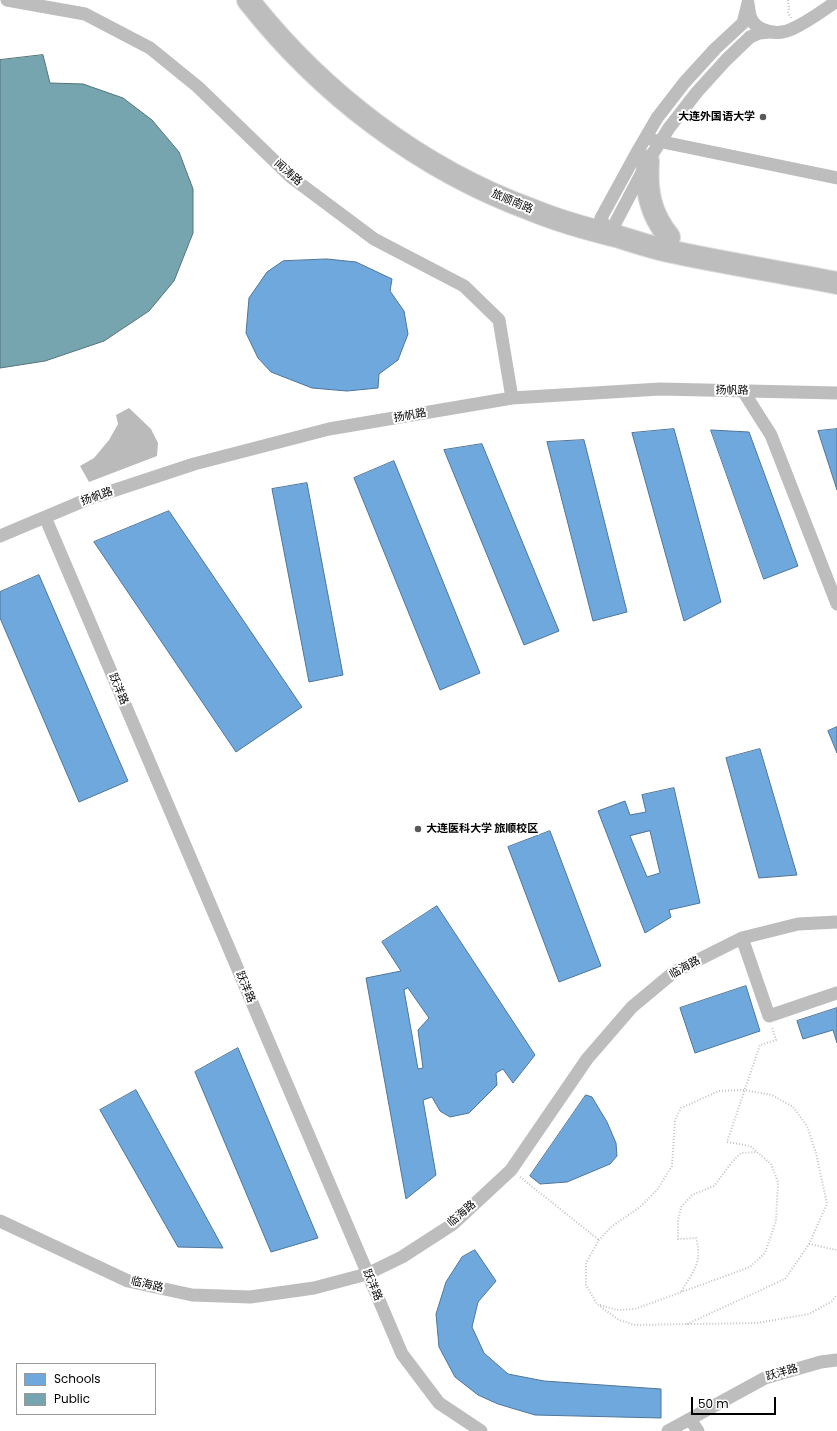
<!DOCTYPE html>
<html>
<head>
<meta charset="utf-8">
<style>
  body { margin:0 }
  #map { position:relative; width:837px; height:1431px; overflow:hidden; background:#fff; font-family:Poppins,sans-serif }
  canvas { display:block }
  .legend { position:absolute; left:16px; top:1363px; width:140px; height:52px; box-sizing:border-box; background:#fff; border:1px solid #999; margin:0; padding:5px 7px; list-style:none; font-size:12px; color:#000 }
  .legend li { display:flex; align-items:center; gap:8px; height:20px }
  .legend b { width:20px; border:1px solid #999 }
  .scale { position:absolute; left:691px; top:1397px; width:85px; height:18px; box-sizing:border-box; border:2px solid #000; border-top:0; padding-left:5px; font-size:12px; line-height:14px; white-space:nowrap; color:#000; -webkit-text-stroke:3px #fff; paint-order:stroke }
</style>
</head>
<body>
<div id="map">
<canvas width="837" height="1431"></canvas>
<ul class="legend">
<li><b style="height:11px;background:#6fa8dc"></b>Schools</li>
<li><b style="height:11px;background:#76a5af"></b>Public</li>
</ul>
<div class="scale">50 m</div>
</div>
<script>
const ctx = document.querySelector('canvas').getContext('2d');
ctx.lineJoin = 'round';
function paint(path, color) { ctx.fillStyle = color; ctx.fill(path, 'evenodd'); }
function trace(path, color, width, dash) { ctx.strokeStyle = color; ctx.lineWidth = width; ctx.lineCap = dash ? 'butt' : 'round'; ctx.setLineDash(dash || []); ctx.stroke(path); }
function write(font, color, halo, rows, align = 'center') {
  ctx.font = font + ' Poppins,"Noto Sans SC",sans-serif'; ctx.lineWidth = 4; ctx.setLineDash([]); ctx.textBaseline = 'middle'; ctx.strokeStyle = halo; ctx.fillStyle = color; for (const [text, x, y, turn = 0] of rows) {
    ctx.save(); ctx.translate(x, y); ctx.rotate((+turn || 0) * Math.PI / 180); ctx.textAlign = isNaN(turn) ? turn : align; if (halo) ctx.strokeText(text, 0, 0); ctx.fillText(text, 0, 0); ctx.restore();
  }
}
paint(new Path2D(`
  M129 408 151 429 158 443 157 456 89 482 80 466 94 458 109 440 118 424 116 415Z`), '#bababa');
const schools = new Path2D(`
  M327 259 356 262 392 279 390 291 404 311 408 334 398 360 379 374 378 388 347 391 312 388 271 372 258 358 246 333 249 298 267 272 283 261Z
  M674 429 721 602 684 621 632 433Z
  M837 429V490L818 431Z
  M711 430 749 432 798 566 764 579Z
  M584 440 627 612 593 621 547 442Z
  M482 444 559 631 524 645 444 450Z
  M394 461 480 673 440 690 354 478Z
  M307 483 343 675 309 682 272 489Z
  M169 511 302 707 236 752 94 542Z
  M39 575 128 781 79 802 0 618V592Z
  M837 727V753L828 731Z
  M760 749 797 875 759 878 726 758Z
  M674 788 700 903 669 910 671 917 645 933 598 811 625 801 630 815 646 812 642 795ZM650 831 660 873 647 877 630 836Z
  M550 831 601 966 559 982 508 847Z
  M437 906 535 1055 513 1083 503 1069 496 1073 497 1085 469 1113 450 1117 440 1111 432 1097 423 1100 436 1175 406 1199 366 978 401 971 382 942ZM408 988 429 1018 418 1030 423 1068 418 1069 404 990Z
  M746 986 760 1031 695 1053 680 1008Z
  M837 1008V1043L833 1030 803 1039 797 1021Z
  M238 1048 318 1238 271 1252 195 1072Z
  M136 1090 223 1248 178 1247 100 1110Z
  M586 1095 592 1097 607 1122 616 1143 617 1156 610 1164 567 1182 540 1184 530 1176Z
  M475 1250 496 1281 478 1302 472 1327 484 1353 508 1374 544 1381 661 1389V1418L535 1415 498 1404 478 1395 455 1377 439 1347 436 1314 446 1282 462 1257Z`);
paint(schools, '#6fa8dc');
trace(schools, '#4e769a', 1);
const public = new Path2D(`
  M43 55 50 83 83 84 123 98 152 120 179 152 193 189V233L174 281 149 311 104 341 45 361 0 368V60Z`);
paint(public, '#76a5af');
trace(public, '#53747a', 1);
const trunk = new Path2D(`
  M248 0C321 93 420 169 532 210 559 221 587 229 616 236 633 241 650 247 668 251 724 263 781 272 837 283
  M648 161C646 192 650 213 669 237`);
trace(trunk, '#dbdbdb', 24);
trace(new Path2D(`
  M788 0 789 8 788 13 791 18
  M756 1151 750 1146 727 1142 760 1045 776 1040 772 1027
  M520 1177 599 1240
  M809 1244 837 1250
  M600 1305 617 1310 635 1309 750 1267 765 1253 776 1221 778 1182 771 1164 757 1152 741 1153 732 1162 714 1186 692 1195 681 1207 678 1221V1239L696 1238C703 1263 693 1271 681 1292
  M687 1324 785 1279 809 1244 827 1204 816 1153 807 1126 793 1107 772 1095 744 1090 719 1091 681 1108 675 1120 672 1166 657 1190 640 1207 611 1227 599 1240 586 1263V1285L597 1304 619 1320 635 1325 757 1323 809 1314 831 1302 837 1295`), '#c2c2c2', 2, [1, 2]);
trace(new Path2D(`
  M7 0 85 14 150 48 198 87 291 177 374 239 464 286 499 320 512 398
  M748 4C749 8 749 12 750 16 755 32 778 36 792 29 808 22 822 11 837 1
  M653 140 837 178
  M609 235 601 218 636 154 657 118 684 83 715 49 743 23 748 3
  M609 235 648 161 669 128 697 92 726 60 750 37 759 33 770 32
  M743 391 771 435 837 604
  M45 517 402 1354 439 1403 481 1431
  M0 536 88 499 194 464 329 429 512 398 660 389 837 393
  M742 938 769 1016 837 993
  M0 1221 128 1281 192 1295 250 1297 314 1288 367 1274 402 1257 453 1224 511 1170 587 1059 632 1007 674 972 742 938 798 924 837 922
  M690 1419 698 1431
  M668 1431 765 1378 821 1362 837 1360`), '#bdbdbd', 13);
trace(trunk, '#bdbdbd', 22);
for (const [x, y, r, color] of [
  [763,117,4,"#595959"],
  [418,829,4,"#595959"]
]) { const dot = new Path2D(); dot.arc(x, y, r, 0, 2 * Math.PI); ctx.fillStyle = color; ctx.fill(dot); trace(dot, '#fff', 1.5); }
write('bold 11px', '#000', '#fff', [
  ["大连外国语大学",755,117],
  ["大连医科大学 旅顺校区",426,829,"left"]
], 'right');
write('11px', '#000', '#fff', [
  ["闻涛路",288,173,41],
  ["旅顺南路",512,202,23],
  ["扬帆路",732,391,1],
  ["扬帆路",410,416,-10],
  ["扬帆路",97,497,-19],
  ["跃洋路",118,689,67],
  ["临海路",685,968,-29],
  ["跃洋路",245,987,67],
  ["临海路",462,1214,-41],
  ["临海路",147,1285,13],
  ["跃洋路",372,1285,67],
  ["跃洋路",782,1373,-16]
]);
</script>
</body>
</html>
